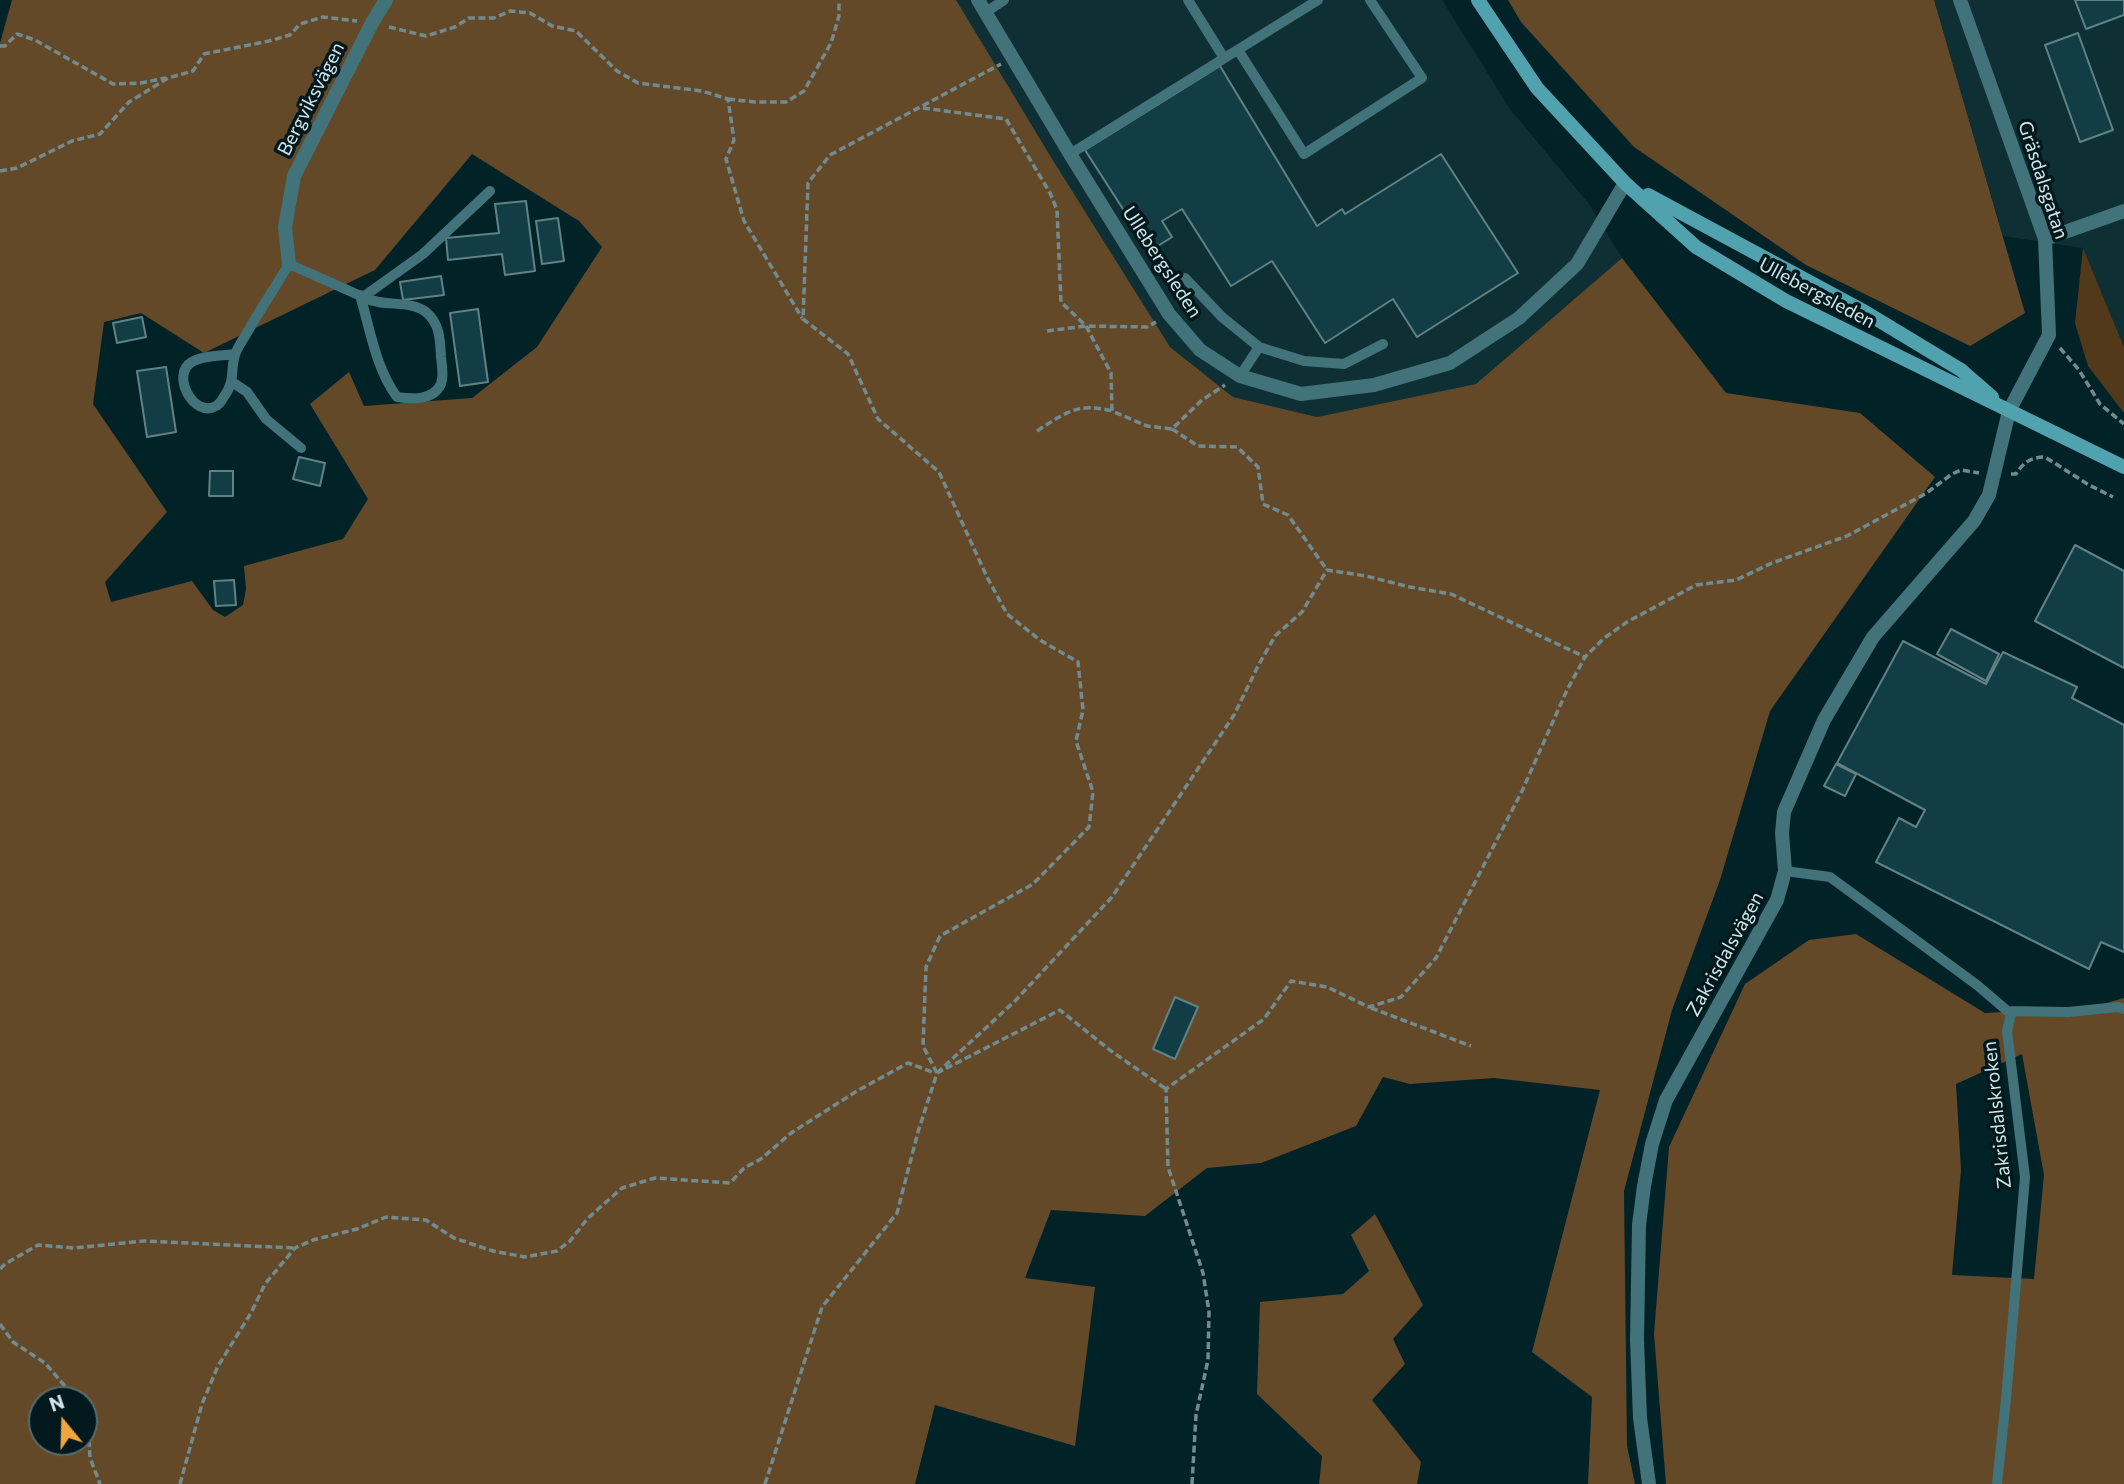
<!DOCTYPE html>
<html>
<head>
<meta charset="utf-8">
<style>
  body { margin:0 }
  #map { position:relative; width:2124px; height:1484px; overflow:hidden; background:#012328; font-family:Commissioner,sans-serif }
  canvas { display:block }
  .north { position:absolute; left:28px; top:1386px; width:70px; height:70px; box-sizing:border-box; background:#01191d; border:2px solid #556b6e; border-radius:50%; rotate:341deg; font-size:19px; font-weight:700; line-height:28px; text-align:center; color:#d3e5e8 }
  .north::after { content:''; display:block; margin:auto; width:24px; height:32px; background:#f1a540; clip-path:polygon(50% 0,100% 100%,50% 72%,0 100%) }
</style>
</head>
<body>
<div id="map">
<canvas width="2124" height="1484"></canvas>
<div class="north">N</div>
</div>
<script>
const ctx = document.querySelector('canvas').getContext('2d');
ctx.lineJoin = 'round';
function paint(path, color) { ctx.fillStyle = color; ctx.fill(path, 'evenodd'); }
function trace(path, color, width, dash) { ctx.strokeStyle = color; ctx.lineWidth = width; ctx.lineCap = dash ? 'butt' : 'round'; ctx.setLineDash(dash || []); ctx.stroke(path); }
function write(font, color, halo, rows, align = 'center') {
  ctx.font = font + ' Commissioner,sans-serif'; ctx.lineWidth = 7; ctx.setLineDash([]); ctx.textBaseline = 'middle'; ctx.strokeStyle = halo; ctx.fillStyle = color; for (const [text, x, y, turn = 0] of rows) {
    ctx.save(); ctx.translate(x, y); ctx.rotate((+turn || 0) * Math.PI / 180); ctx.textAlign = isNaN(turn) ? turn : align; if (halo) ctx.strokeText(text, 0, 0); ctx.fillText(text, 0, 0); ctx.restore();
  }
}
paint(new Path2D(`
  M956 0H1442L1510 109 1589 204 1622 258 1476 384 1317 417 1233 397 1170 347 1054 162Z
  M1934 0H2124V347L2083 248 2003 236Z`), '#0e3035');
paint(new Path2D(`
  M2083 248 2124 347V413L2088 366 2075 323Z`), '#52391a');
paint(new Path2D(`
  M12 0H956L1054 162 1170 347 1233 397 1317 417 1476 384 1622 258 1726 393 1860 413 1935 477 1770 711 1720 880 1672 1010 1624 1191 1627 1446 1635 1484H1588L1592 1397 1532 1352 1600 1090 1494 1078 1410 1084 1383 1077 1356 1126 1261 1163 1207 1168 1145 1216 1051 1210 1025 1278 1095 1287 1075 1446 935 1405 915 1484H0V43ZM472 154 579 221 602 247 537 347 472 398 364 406 349 372 310 404 368 499 343 539 244 566 246 589 243 605 225 617 213 610 192 581 111 602 105 582 167 512 93 404 104 322 141 313 204 353 375 270ZM42 1400H84V1442H42Z
  M1508 0H1934L2025 313 1970 346 1806 265 1634 147 1521 22Z
  M1856 934 1985 1013 2092 1007 2124 998V1484H1666L1654 1334 1669 1147 1745 984 1809 940ZM2022 1054 2044 1175 2034 1279 1952 1275 1961 1170 1956 1084Z
  M1375 1214 1423 1305 1393 1339 1405 1364 1372 1400 1421 1462 1417 1484H1319L1322 1456 1257 1394 1260 1302 1343 1294 1369 1271 1351 1235Z`), '#644929');
const building = new Path2D(`
  M2075 0H2124V15L2086 29Z
  M2078 33 2113 130 2080 142 2045 45Z
  M1220 66 1317 226 1342 209 1345 214 1441 154 1518 273 1417 337 1393 299 1325 343 1272 261 1231 286 1182 209 1162 221 1172 237 1150 251 1085 150Z
  M526 201 535 271 505 275 502 254 448 260 446 238 499 233 495 204Z
  M558 218 564 261 542 264 536 221Z
  M441 276 444 295 403 300 400 282Z
  M478 309 488 382 460 386 450 313Z
  M142 317 146 337 117 343 113 323Z
  M166 367 176 432 147 437 137 371Z
  M299 457 325 463 320 486 293 479Z
  M210 471H233V496H209Z
  M2075 545 2124 571V668L2035 621Z
  M234 580 236 605 216 606 214 581Z
  M1951 629 1999 654 1986 681 1937 654Z
  M1903 641 1986 684 2003 652 2077 687 2072 698 2124 725V952L2101 942 2089 969 1876 862 1899 818 1916 827 1925 810 1837 763Z
  M1836 764 1856 774 1845 796 1824 786Z
  M1175 997 1198 1007 1175 1059 1153 1049Z`);
paint(building, '#123d44');
trace(building, '#5f8287', 2);
trace(new Path2D(`
  M389 27 426 36 455 27 469 18H494L510 11 530 13 552 26 576 31 617 71 638 83 702 91 728 99 734 140 726 159 744 221 802 318
  M0 46H5L17 34 35 40 113 84 141 83 166 78
  M728 99 755 102H786L804 91 831 43 839 16V0
  M923 108 1006 119 1050 193 1057 210 1061 302 1086 326 1111 373 1112 411 1147 426 1172 429 1202 400 1225 385
  M0 171 17 168 72 141 100 134 129 102 168 78 193 71 204 54 269 41 290 35 300 24 323 17 357 21
  M1047 331 1086 326 1147 327 1156 322
  M2060 348 2079 370 2100 404 2124 424
  M1172 429 1198 446 1237 447 1258 467 1263 504 1288 515 1327 570
  M1037 431C1065 413 1077 402 1112 411
  M2011 474H2016C2023 463 2031 457 2045 457L2089 485 2113 497
  M1371 1008 1471 1046
  M937 1073 923 1046 926 967 940 936 1033 884 1089 827 1093 792 1076 741 1083 710 1078 662 1040 640 1007 614 987 577 939 472 878 419 848 354 803 319 808 183 830 155 1001 64
  M937 1073 1015 1001 1112 897 1234 715 1258 666 1275 636 1302 612 1327 570 1366 576 1410 587 1451 594 1585 657
  M0 1269 5 1264 38 1245 74 1248 144 1241 295 1248
  M0 1324 13 1342 45 1363 77 1400
  M84 1409C92 1423 88 1440 90 1456 92 1465 97 1475 100 1484
  M180 1484 202 1404 218 1366 251 1313 265 1284 295 1248 313 1240 357 1229 386 1217 426 1220 454 1238 493 1251 525 1257 557 1251 570 1241 588 1218 622 1188 655 1178 730 1183 744 1168 761 1159 791 1133 857 1091 908 1063 935 1073
  M765 1484 822 1307 897 1213 918 1132 937 1073 1060 1010 1111 1051 1166 1089
  M1192 1484 1196 1415 1208 1360 1209 1312 1203 1273 1168 1167 1166 1089 1264 1019 1291 981 1327 987 1369 1007 1401 997 1436 958 1522 791 1567 690 1585 657 1603 639 1627 622 1696 585 1736 580 1772 563 1847 536 1925 494 1952 474 1961 470 1979 473`), '#718b8f', 3.5, [7, 3.5]);
trace(new Path2D(`
  M1188 0 1224 58
  M986 12 1004 0
  M1238 50 1304 154 1422 78 1370 0
  M1070 154 1318 0
  M1185 278 1222 317 1259 347 1304 361 1344 364 1383 344
  M360 295C370 329 376 369 397 397 412 399 433 401 441 384 444 376 442 365 441 357 440 339 440 324 426 312 409 299 384 308 363 297
  M235 354C222 356 203 355 192 362 170 374 194 419 216 406 218 405 222 401 223 398 237 380 229 369 236 352 240 343 247 334 252 324 264 304 277 284 289 264L363 297 423 254 490 191
  M1240 376 1259 347
  M232 382 247 392 266 419 301 448
  M1785 871 1830 877 1977 985 2011 1014 2007 1031 2025 1177 2006 1399 1997 1484
  M2007 1011 2068 1012 2118 1007 2124 1009`), '#42727a', 10);
trace(new Path2D(`
  M978 0 1070 154 1169 314 1200 350 1240 376 1301 394 1374 385 1450 363 1519 318 1577 264 1625 183
  M2045 239 2124 211
  M289 264 285 227 294 176 372 23 386 0
  M1649 1484 1640 1418 1637 1340 1639 1225 1644 1186 1652 1144 1666 1100 1777 900 1785 871 1782 833 1784 812 1824 720 1873 637 1974 521 1989 495 2009 411 2049 335 2045 239 1960 0`), '#42727a', 14);
trace(new Path2D(`
  M1478 0 1537 88 1625 183 1696 247 1786 301 2124 467
  M1648 195 1865 312 1961 370 1992 397`), '#51a2af', 14);
write('19px', '#d3e5e8', '#01191d', [
  ["Bergviksvägen",311,99,-63],
  ["Gräsdalsgatan",2043,180,72],
  ["Ullebergsleden",1162,262,57],
  ["Ullebergsleden",1817,293,28],
  ["Zakrisdalsvägen",1725,954,-61],
  ["Zakrisdalskroken",1997,1115,-96]
]);
</script>
</body>
</html>
